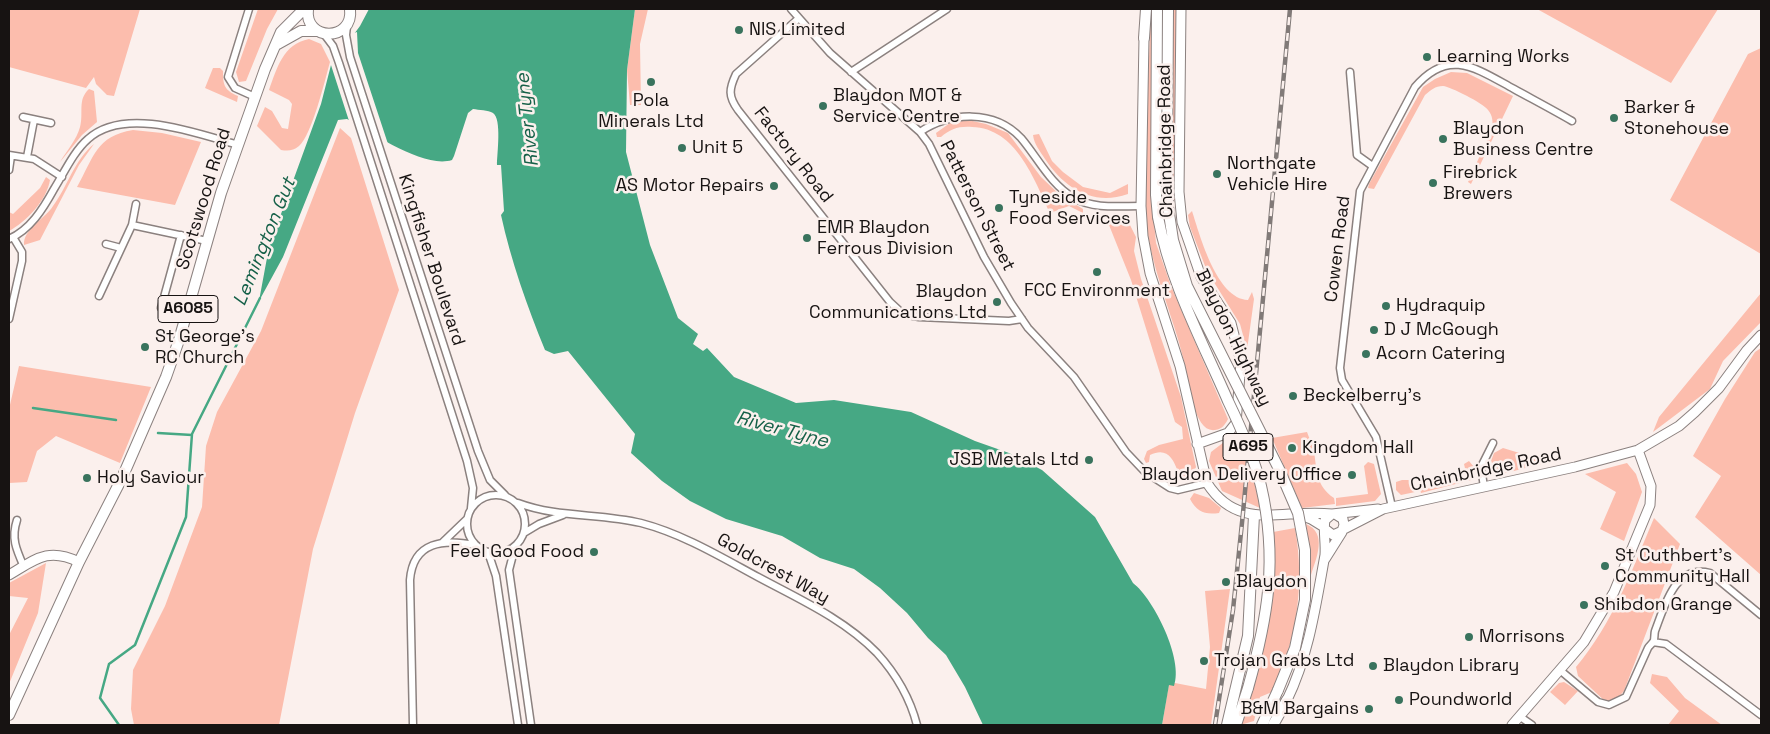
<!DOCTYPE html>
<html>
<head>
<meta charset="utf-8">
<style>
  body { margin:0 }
  #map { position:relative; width:1770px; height:734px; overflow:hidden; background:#fbf0ed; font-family:"Space Grotesk",sans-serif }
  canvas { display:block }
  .frame { position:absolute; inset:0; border:10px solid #171312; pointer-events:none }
</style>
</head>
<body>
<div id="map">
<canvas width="1770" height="734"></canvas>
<div class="frame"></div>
</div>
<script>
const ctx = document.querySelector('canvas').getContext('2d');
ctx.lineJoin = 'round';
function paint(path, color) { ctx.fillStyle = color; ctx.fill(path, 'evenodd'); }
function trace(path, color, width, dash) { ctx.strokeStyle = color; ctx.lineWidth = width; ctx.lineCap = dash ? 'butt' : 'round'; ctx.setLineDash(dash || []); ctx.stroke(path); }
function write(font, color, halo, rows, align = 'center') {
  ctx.font = font + ' "Space Grotesk",sans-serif'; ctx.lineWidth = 5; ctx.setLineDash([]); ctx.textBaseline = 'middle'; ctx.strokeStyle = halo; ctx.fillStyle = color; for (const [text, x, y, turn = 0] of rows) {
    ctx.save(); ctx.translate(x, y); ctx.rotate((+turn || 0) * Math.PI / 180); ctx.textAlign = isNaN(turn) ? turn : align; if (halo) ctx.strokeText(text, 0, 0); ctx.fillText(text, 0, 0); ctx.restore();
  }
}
paint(new Path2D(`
  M9 9H140L114 96 107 95 96 84 94 77 86 88 9 67Z
  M258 9H278L267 29 246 81 239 82 236 72Z
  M635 9H648L640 44 641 105H630L627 70Z
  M1151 9H1154L1152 200 1156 243 1171 286 1228 419C1225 425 1222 429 1215 430 1194 433 1190 385 1186 370 1176 322 1154 278 1147 228 1143 202 1145 175 1146 149 1147 102 1149 55 1151 9Z
  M1173 9H1177L1175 200H1172Z
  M1537 9H1718L1671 83Z
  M309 39 321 44 330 62C325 80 312 135 299 146 293 151 288 151 281 150L257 126 265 107 272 111 282 128 288 129 292 104 289 100 269 90C277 68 283 44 309 39Z
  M1761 48V254L1670 200 1748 54Z
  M213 68H220L223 71C223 85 224 90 238 96L237 102 205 88Z
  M1451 72 1467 73 1513 96 1471 184 1468 182 1492 129C1493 122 1493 116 1488 110 1483 103 1451 87 1443 86 1435 86 1431 90 1425 95L1374 189 1368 188 1369 184 1423 87 1435 79Z
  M89 89 94 91 97 122 82 135 60 162C66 152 77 139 80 127 84 113 77 100 89 89Z
  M968 120 986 124 1008 133 1041 177 1060 195 1083 209V213L1069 206 1050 213C1034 179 1016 128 972 127 959 126 950 129 941 137H937L936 133 950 123Z
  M340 128 351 138 399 290 355 413 313 549 279 725H134L131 709 133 670 165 606 202 507 206 446 217 412 261 331Z
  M133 130 162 133 201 142 175 205 77 187C94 157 96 136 133 130Z
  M1039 134 1052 161 1063 172 1083 187 1110 193 1128 184V194C1093 206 1065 189 1045 159 1040 151 1034 144 1033 135Z
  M94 144 79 165 40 240 24 245C23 229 45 219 53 206 68 186 74 160 94 144Z
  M46 177 50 180C47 200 26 222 9 231V212L13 214 40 188Z
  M1192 211C1200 236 1217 299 1248 300L1252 292 1254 299 1247 350 1240 324 1207 271 1190 227 1188 215Z
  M1105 215 1118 217 1130 225 1136 237 1134 251 1141 279 1181 397 1196 467 1193 474 1181 481 1169 477 1178 472C1173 457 1166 447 1150 455L1149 462 1146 463 1144 459 1147 451 1159 445 1183 439 1182 427 1175 422 1131 280Z
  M1761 293V322L1723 361 1710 389 1653 432 1659 417Z
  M1761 348V575L1695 517 1721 476 1693 456 1725 399 1755 352Z
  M19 366 151 387 120 463 56 436 37 451 27 482 9 483V409Z
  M1307 432C1309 438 1313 445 1314 452 1317 470 1316 486 1334 498L1335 504 1302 508 1272 438Z
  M1236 433 1253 476 1260 508 1222 491 1209 461 1211 452Z
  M1503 448 1549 462 1502 474 1494 470 1491 461 1494 453Z
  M1469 461 1474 467V476L1471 480 1421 493 1420 490 1464 481 1467 477 1464 464Z
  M1368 462 1374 464 1381 494 1375 501 1336 506V498L1368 494 1364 466Z
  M1627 463 1636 474 1642 492 1624 541 1600 529 1616 492 1585 474Z
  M1402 480H1409L1415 492 1401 495 1396 490V482Z
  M1194 493 1209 498 1221 508 1219 513C1205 515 1197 512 1190 499Z
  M1654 518 1680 544 1624 691 1616 700 1607 703 1578 676 1576 667C1613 623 1632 570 1654 518Z
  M1306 524C1328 533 1316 559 1311 575Z
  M1295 528C1305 585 1297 640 1272 692L1260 697 1254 721 1240 725C1264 660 1278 601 1273 532Z
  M46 563 38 613 9 684V635L28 598 9 596V583Z
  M1230 589 1211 725H1162L1169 684 1175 683 1206 689 1210 647 1205 591Z
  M1652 674 1667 677 1685 698 1722 725H1668L1679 711 1650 683Z
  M1564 682 1578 691 1565 705 1550 692 1559 683Z`), '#fcbdad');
paint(new Path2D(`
  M369 9H635L627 70 626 152 650 245 678 318 698 334 693 344 703 351 707 348 734 377 796 403 834 400 911 412 975 441 1009 453 1042 470 1095 517 1133 583C1154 599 1184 660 1174 686L1169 685 1162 725H983L965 687 946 655 928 638 907 613 880 588 854 569 820 558 782 536 726 519 690 501 662 481 631 453 635 434 568 351 554 354 545 350C527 306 511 261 501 215L504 211 501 165H497C497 154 502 119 493 113 488 110 479 110 473 109L468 113 454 156 452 160C424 169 373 133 347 119L338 120 283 257 259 301 269 247 321 104 331 65 360 26Z`), '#46a884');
paint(new Path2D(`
  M357 32 358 53 388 144 350 124 330 62 351 34Z`), '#fbf0ed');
trace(new Path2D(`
  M33 408 116 420
  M158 433 192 435
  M119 725 100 698 109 664 135 645 186 517 192 434 260 298`), '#46a884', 2.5);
const street = new Path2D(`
  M249 9 228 77 235 88 255 97
  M791 9 830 53 920 132 929 144 984 257 1011 303 1028 328 1074 377 1126 452 1145 472 1170 488 1178 490 1207 483
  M799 18 736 74C729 89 728 96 738 110L890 302 903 314 919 317 1009 321 1022 319
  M347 26 346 35 350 57 478 451 490 480 505 495
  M324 34 333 46 339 63 467 461 473 488 471 508
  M851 72 947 9
  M1350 72 1357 155 1371 165
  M23 117 51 123
  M920 132C950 112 994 109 1021 138 1038 158 1050 184 1074 198 1094 209 1118 206 1141 206
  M9 155 34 159 62 177
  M27 157 34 120
  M9 170 11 156
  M132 225 207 241
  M9 239C30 230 43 209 54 189 64 173 74 151 88 139 124 106 196 133 238 145
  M106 244 121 248
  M99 296 132 225 136 204
  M161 308 181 235
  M9 319 22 261V252L13 237
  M1484 487 1481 467 1493 443
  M467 524a29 29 0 1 1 58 0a29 29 0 1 1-58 0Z
  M518 503C558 518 600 513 641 523 683 534 721 557 758 577 799 599 844 619 877 653 896 674 910 698 917 725
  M1392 507 1376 437 1342 380 1340 368 1360 191 1415 87C1449 47 1477 69 1514 89 1534 100 1553 110 1572 121
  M17 520C11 538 16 549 24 567
  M524 533 539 524 563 515
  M443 542 467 519
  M515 547 509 570 531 725
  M485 551 490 558 496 576 518 725
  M1653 642 1666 644 1761 715
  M1561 671 1598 702 1609 705 1626 697 1648 648C1649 646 1651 645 1653 642 1655 640 1654 634 1655 631 1665 605 1675 564 1710 573L1761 615
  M1519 716 1532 725
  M413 725 410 580C413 541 444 539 475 545`);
const secondary = new Path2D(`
  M1181 9 1179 192 1182 222 1190 245 1201 277 1231 323 1241 362 1236 423 1228 433 1197 444
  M1144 38 1141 206 1143 236 1150 273 1180 366 1207 483C1239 533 1283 508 1332 514
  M1300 515 1311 519 1324 527
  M1325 529 1333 535 1342 531 1344 525 1343 519 1335 514
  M1344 529 1383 509 1575 467 1638 450 1679 426 1695 412 1719 388 1747 350 1761 335
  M1325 559 1342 532
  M9 575C36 559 48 547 79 562
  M1287 700C1309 655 1316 604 1325 555 1326 543 1323 531 1325 520L1332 514 1378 509
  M1512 725 1584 642 1614 592 1650 505 1651 486 1638 450`);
const primary = new Path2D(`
  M308 9C304 42 354 42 350 9
  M1157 9 1156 195 1158 217
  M1168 9 1167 170 1168 207
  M1144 38 1146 9
  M276 45 301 31H316
  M9 715 79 562 122 478 166 377 179 340 221 193 265 69 281 32 304 9
  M1227 725 1248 636 1254 515
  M1236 725 1248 688
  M1262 725 1278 690
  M1273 725 1287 700`);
trace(street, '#8b817f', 9);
trace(secondary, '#8b817f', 11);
trace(primary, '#8b817f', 12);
trace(street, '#fff', 6);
trace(secondary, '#fff', 9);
trace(primary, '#fff', 10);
const rail = new Path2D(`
  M1215 725 1233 610 1243 513 1290 9`);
trace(rail, '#817a78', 4.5);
trace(rail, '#fbf0ed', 2.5, [8]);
const primaryBridge = new Path2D(`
  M1168 207 1173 240 1187 286 1279 469 1298 513 1305 550V600L1295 648 1278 690
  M1158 217C1170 282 1202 341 1228 401 1241 428 1254 457 1261 486 1278 559 1268 617 1248 688`);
trace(primaryBridge, '#8b817f', 12, []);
trace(primaryBridge, '#fff', 10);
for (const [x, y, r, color] of [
  [739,30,5,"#39735d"],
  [1427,57,5,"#39735d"],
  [651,82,5,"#39735d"],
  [823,106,5,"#39735d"],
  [1614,118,5,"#39735d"],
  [1443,139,5,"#39735d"],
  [682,148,5,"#39735d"],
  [1217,174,5,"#39735d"],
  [1433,183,5,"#39735d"],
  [774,186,5,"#39735d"],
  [999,208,5,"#39735d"],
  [807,238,5,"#39735d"],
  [1097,272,5,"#39735d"],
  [997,302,5,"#39735d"],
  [1386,306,5,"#39735d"],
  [1374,330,5,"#39735d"],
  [145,347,5,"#39735d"],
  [1366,354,5,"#39735d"],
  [1293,396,5,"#39735d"],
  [1292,448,5,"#39735d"],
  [1089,460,5,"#39735d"],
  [1352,475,5,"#39735d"],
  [87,478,5,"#39735d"],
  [594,552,5,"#39735d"],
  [1605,566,5,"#39735d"],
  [1226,582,5,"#39735d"],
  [1584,605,5,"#39735d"],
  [1469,637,5,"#39735d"],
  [1204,661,5,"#39735d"],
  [1373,666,5,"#39735d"],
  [1399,700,5,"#39735d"],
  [1369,709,5,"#39735d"]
]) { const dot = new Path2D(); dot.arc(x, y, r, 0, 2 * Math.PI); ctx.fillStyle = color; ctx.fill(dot); trace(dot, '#fbf0ed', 2); }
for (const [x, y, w] of [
  [188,309,60],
  [1248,447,50]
]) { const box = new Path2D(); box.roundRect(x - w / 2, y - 13.5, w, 27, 4); ctx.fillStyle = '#fbf0ed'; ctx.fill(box); trace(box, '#171312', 1); }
write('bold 16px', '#171312', null, [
  ["A6085",188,309],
  ["A695",1248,447]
]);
write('18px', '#171312', '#fbf0ed', [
  ["NIS Limited",749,30],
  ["Learning Works",1437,57],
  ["Blaydon MOT &",833,96],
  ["Service Centre",833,117],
  ["Pola",651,101,"center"],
  ["Minerals Ltd",651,122,"center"],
  ["Barker &",1624,108],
  ["Stonehouse",1624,129],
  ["Blaydon",1453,129],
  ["Business Centre",1453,150],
  ["Unit 5",692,148],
  ["Northgate",1227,164],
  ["Vehicle Hire",1227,185],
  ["Firebrick",1443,173],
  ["Brewers",1443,194],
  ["AS Motor Repairs",764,186,"right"],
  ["Tyneside",1009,198],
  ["Food Services",1009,219],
  ["EMR Blaydon",817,228],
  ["Ferrous Division",817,249],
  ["FCC Environment",1097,291,"center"],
  ["Blaydon",987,292,"right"],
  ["Communications Ltd",987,313,"right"],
  ["Hydraquip",1396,306],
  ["D J McGough",1384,330],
  ["St George's",155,337],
  ["RC Church",155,358],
  ["Acorn Catering",1376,354],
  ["Beckelberry's",1303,396],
  ["Kingdom Hall",1302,448],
  ["JSB Metals Ltd",1079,460,"right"],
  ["Blaydon Delivery Office",1342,475,"right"],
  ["Holy Saviour",97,478],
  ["Feel Good Food",584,552,"right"],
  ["St Cuthbert's",1615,556],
  ["Community Hall",1615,577],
  ["Blaydon",1236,582],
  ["Shibdon Grange",1594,605],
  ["Morrisons",1479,637],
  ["Trojan Grabs Ltd",1214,661],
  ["Blaydon Library",1383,666],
  ["Poundworld",1409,700],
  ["B&M Bargains",1359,709,"right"]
], 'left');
write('18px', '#171312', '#fbf0ed', [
  ["Chainbridge Road",1166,141,-91],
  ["Factory Road",793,155,52],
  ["Scotswood Road",204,199,-73],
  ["Patterson Street",977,206,63],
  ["Cowen Road",1338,249,-83],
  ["Kingfisher Boulevard",431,260,72],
  ["Blaydon Highway",1233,338,64],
  ["Chainbridge Road",1486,470,-12],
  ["Goldcrest Way",773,569,29]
]);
write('italic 19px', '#156048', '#fbf0ed', [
  ["River Tyne",528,120,-96],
  ["Lemington Gut",265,242,-68],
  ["River Tyne",782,430,15]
]);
</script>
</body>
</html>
